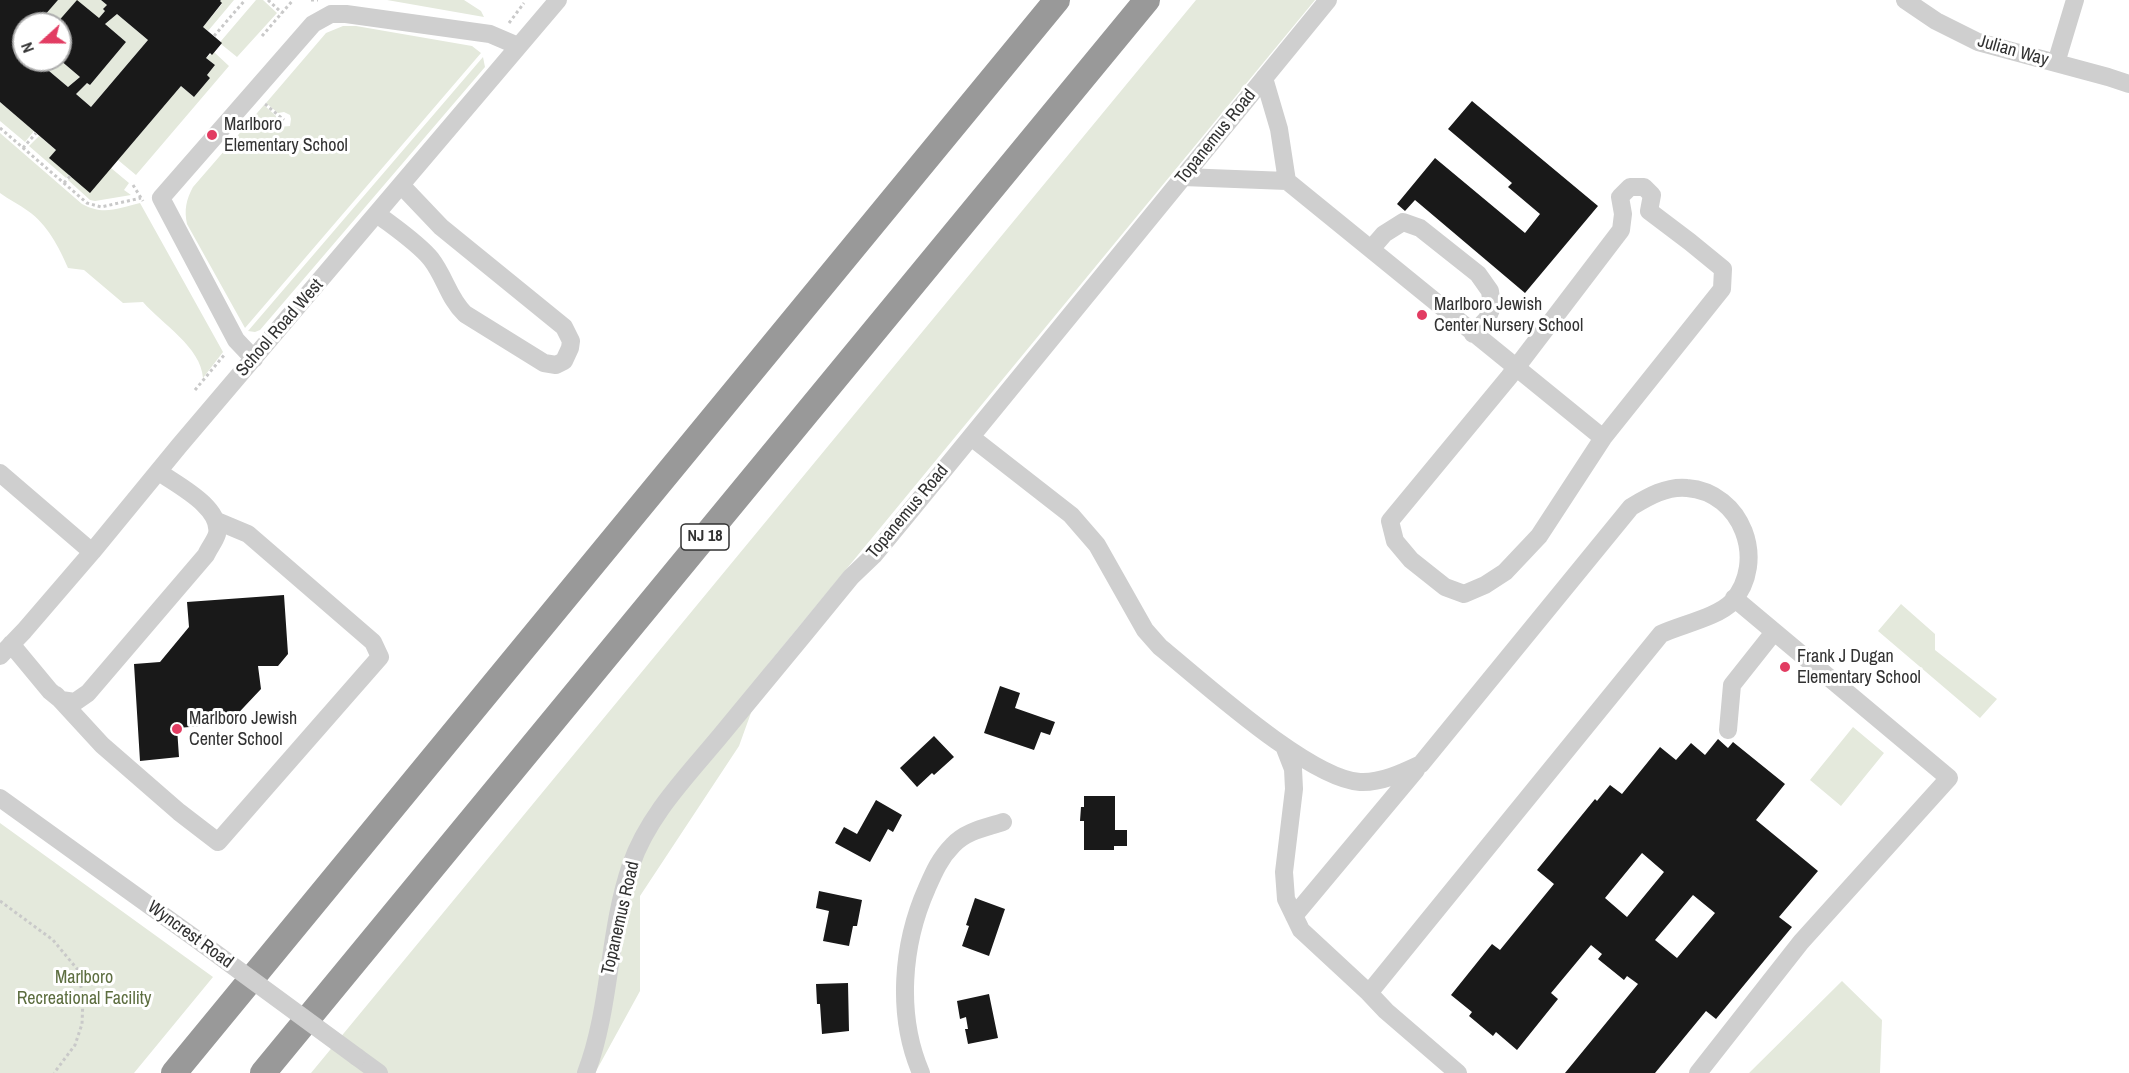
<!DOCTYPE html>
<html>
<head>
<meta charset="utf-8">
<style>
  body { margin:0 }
  #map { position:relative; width:2129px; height:1073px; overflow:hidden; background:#fff; font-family:"Archivo Narrow",sans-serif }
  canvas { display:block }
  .north { position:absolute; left:12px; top:12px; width:60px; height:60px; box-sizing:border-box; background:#fff; border:2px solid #adadad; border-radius:50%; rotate:249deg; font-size:16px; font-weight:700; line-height:24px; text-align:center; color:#323232 }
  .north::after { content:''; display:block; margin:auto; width:21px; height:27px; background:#e23c62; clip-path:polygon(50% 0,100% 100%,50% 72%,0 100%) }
</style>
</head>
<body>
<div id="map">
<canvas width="2129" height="1073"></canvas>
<div class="north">N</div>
</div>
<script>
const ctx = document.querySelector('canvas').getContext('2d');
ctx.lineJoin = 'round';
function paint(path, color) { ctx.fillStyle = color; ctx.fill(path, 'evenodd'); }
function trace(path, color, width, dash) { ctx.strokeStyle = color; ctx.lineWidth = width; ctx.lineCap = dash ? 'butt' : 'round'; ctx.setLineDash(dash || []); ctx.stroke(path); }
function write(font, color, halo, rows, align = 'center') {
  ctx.font = font + ' "Archivo Narrow",sans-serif'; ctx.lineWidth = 6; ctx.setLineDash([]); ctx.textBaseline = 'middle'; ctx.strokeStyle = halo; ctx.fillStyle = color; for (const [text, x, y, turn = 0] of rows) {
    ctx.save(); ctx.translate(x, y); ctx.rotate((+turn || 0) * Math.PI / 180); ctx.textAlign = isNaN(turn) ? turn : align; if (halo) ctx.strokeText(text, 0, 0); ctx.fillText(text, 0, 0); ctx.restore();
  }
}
paint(new Path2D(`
  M58 0H101L107 5 105 11 99 18 56 24H37Z
  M221 0H234L208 31 203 27 222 4 220 1Z
  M256 0H263L277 13 237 57 221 44V41Z
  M387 0H464L481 11 484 17Z
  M1196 0H1315L769 663 739 746 640 896V991L595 1073H311Z
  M117 14 148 40 91 107 76 94 87 83 90 85 126 42 105 24Z
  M343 26H356L472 46 481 53 245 328 187 224C184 210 186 200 193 187L264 105 276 116V121L279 127 290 126 291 119 290 115 284 112 278 113 266 103 326 33Z
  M214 52 229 66 136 175 118 160 181 86 194 97 210 78 207 75 215 65 206 58Z
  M483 57 485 67 260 330 255 332 248 331Z
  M36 60H60L80 77 68 87Z
  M0 102 34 131 25 142 0 121Z
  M0 133 82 204C104 216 118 208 140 203L223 352 203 378C201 347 162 324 143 302L123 303 84 270 68 268C59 247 47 224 28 211 19 204 9 200 0 193Z
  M39 136 56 150 50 157 69 175 66 178 29 146Z
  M111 168 129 183 124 190 131 195 95 201 90 200 68 180 71 176Z
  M1901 604 1935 634V650L1997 699 1980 718 1878 631Z
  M1853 727 1884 753 1841 806 1810 780Z
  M0 823 213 977 134 1073H0Z
  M1842 981 1882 1020 1880 1073H1749Z`), '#e4e9dc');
paint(new Path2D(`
  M0 0H58L37 24H24V39L19 45 24 49V60H36L68 87 80 77 60 60V24H56L77 0 99 18 105 11 103 9 107 5 101 0H221L220 1 222 3 203 27 222 43 212 55 210 53 206 58 215 65 207 75 210 78 194 97 181 86 90 193 49 158 56 150 0 102ZM117 14 148 40 91 107 76 94 87 83 90 85 126 42 105 24Z
  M1472 101 1598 206 1525 293 1415 200 1405 211 1397 204 1435 158 1525 233 1540 214 1508 187 1512 183 1448 129Z
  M284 595 288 654 278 666H258L261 689 228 724 177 728 179 757 140 761 134 664 160 662 189 627 187 602Z
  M1000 686 1020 693 1015 708 1055 722 1050 735 1041 732 1034 750 984 733Z
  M934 736 954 757 934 775 932 773 917 787 900 768Z
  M1718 739 1728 748 1733 742 1785 784 1756 820 1818 871 1779 917 1792 927 1716 1019 1706 1011 1655 1073H1565L1638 984 1627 976 1624 980 1598 959 1602 954 1591 945 1551 993 1558 999 1517 1050 1496 1032 1493 1036 1469 1016 1472 1012 1451 995 1492 944 1500 950 1554 884 1537 870 1595 799 1597 801 1610 785 1622 794 1660 747 1676 760 1691 743 1705 755ZM1642 853 1664 872 1627 917 1605 898ZM1693 895 1715 913 1677 958 1655 940Z
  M1084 796H1115V830H1127V846H1114V850H1084V821H1080L1081 807H1084Z
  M876 800 902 815 893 832 888 829 870 862 835 843 844 827 857 834Z
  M819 891 862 900 857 926H853L849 946 823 941 829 911 816 908Z
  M975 898 1005 909 989 956 962 946 969 926 966 925Z
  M848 983 849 1031 822 1034 820 1004H817L816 984Z
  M989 994 998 1038 968 1044 965 1029H968L966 1017 960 1019 957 1001Z`), '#191919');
trace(new Path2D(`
  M268 0 282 13
  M311 0H318
  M509 23 524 3
  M214 36 245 0
  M262 36 293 0
  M265 104 284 120
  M0 128 87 203 101 207 141 198
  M23 148 36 133
  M64 183 70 176
  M133 185 143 201
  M195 390 225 354
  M0 901 53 940 78 970 83 998 82 1024 75 1045 54 1073`), '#c9c9c9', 3, [3, 3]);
trace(new Path2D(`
  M1905 0 1936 21 1978 42 2108 77 2129 84
  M2056 63 2075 0
  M1264 78 1279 129 1287 181
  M1183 177 1287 181 1603 438
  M1630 187H1644L1652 195 1649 211 1690 242 1723 269 1722 289 1603 438 1539 536 1505 572 1485 585 1464 594 1445 587 1411 560 1395 541 1390 521 1509 377 1621 230 1623 214 1620 197Z
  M377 214C394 227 418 243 431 259 445 277 449 299 465 314L544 363 556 365 564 361 570 348 571 341 564 327 441 227 401 185
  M1371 249 1384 234 1403 222 1420 228 1478 274 1490 291 1492 307 1487 319 1473 334
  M254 359 236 340 161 198 313 24 331 14H346L490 34 518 46
  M971 437 1071 515 1097 545 1145 630 1160 647C1202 681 1309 779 1360 782 1381 783 1402 773 1421 764L1631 507C1648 497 1666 486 1687 488 1742 492 1768 561 1732 602 1718 617 1680 625 1661 634L1369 993 1301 930 1286 899 1284 872 1294 789 1293 769 1284 746
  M0 473 92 552
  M11 644 50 691 61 700 75 702 88 693 206 555C209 548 215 541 217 534 222 507 177 485 159 472
  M0 656 24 631 92 552 179 446 558 0
  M56 695 102 745 179 812 218 842 380 657 373 642 248 534 217 521
  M1728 730 1732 685 1774 632
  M0 798 203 944
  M1294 916 1416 770
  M1369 993 1386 1011 1458 1073
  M357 1057 379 1073
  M586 1073C611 1008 608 931 631 865 648 815 688 775 721 735 765 682 808 630 851 577L874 555 907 515 1328 0
  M921 1073C896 1015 902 944 927 888 934 872 940 858 953 845 966 831 985 828 1003 822
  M1698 1073 1801 942 1949 778 1734 598`), '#cfcfcf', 18);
trace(new Path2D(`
  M174 1073 1057 0
  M263 1073 1147 0`), '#999', 26);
trace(new Path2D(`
  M203 944 357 1057`), '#cfcfcf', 18);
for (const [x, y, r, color] of [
  [212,135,6,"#e23c62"],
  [1422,315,6,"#e23c62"],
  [1785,667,6,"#e23c62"],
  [177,729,6,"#e23c62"]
]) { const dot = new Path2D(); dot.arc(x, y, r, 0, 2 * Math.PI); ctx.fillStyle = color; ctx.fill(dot); trace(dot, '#fff', 2); }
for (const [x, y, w] of [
  [705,537,48]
]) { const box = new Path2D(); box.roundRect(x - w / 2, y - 13, w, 26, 4.5); ctx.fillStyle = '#fff'; ctx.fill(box); trace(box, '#323232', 1.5); }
write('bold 16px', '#323232', null, [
  ["NJ 18",705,537]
]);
write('18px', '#323232', '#fff', [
  ["Julian Way",2013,51,16],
  ["Topanemus Road",1216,137,-51],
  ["School Road West",280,328,-49],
  ["Topanemus Road",908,512,-50],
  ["Topanemus Road",621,918,-77],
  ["Wyncrest Road",190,935,36]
]);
write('18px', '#323232', '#fff', [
  ["Marlboro",224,125],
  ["Elementary School",224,146],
  ["Marlboro Jewish",1434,305],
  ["Center Nursery School",1434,326],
  ["Frank J Dugan",1797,657],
  ["Elementary School",1797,678],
  ["Marlboro Jewish",189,719],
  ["Center School",189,740]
], 'left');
write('18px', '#5d6e40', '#fff', [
  ["Marlboro",84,978],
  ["Recreational Facility",84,999]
]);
</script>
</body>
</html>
